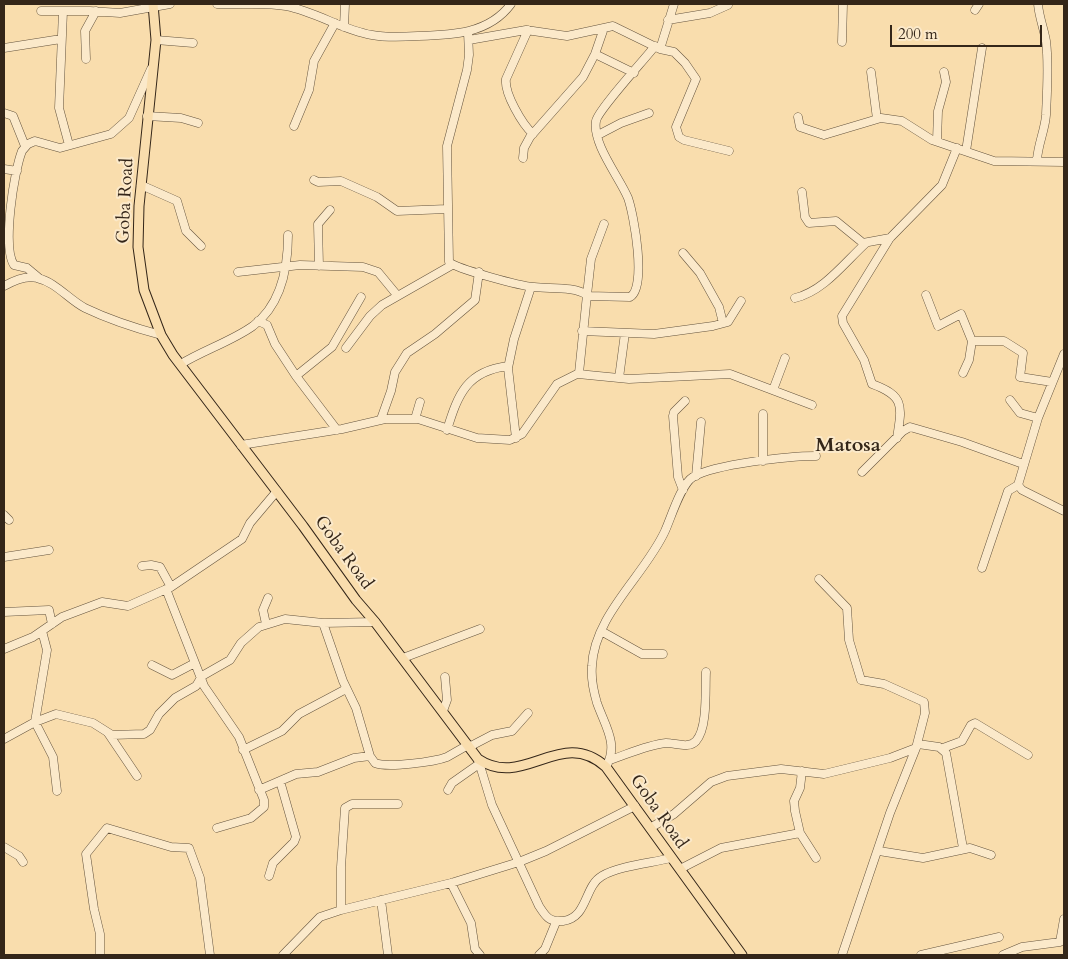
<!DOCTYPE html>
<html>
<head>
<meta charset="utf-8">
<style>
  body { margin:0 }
  #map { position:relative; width:1068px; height:959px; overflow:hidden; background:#f9ddad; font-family:Cardo,serif }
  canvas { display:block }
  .frame { position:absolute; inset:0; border:5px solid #342619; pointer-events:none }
  .scale { position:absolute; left:890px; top:25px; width:152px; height:22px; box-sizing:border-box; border:2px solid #342619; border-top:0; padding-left:6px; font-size:15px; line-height:18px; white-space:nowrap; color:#342619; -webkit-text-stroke:4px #fbe9ca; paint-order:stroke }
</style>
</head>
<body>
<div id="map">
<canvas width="1068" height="959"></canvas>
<div class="frame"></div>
<div class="scale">200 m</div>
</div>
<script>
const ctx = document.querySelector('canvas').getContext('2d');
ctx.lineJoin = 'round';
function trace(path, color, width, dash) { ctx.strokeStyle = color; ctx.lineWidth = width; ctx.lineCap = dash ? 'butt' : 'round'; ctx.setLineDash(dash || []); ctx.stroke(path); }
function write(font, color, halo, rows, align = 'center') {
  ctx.font = font + ' Cardo,serif'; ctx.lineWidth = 4; ctx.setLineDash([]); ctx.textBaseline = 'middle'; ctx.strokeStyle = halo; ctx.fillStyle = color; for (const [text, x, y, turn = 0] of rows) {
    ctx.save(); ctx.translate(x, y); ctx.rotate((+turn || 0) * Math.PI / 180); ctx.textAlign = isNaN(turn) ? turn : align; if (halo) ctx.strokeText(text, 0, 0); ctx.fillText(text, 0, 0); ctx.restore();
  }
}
const minor = new Path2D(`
  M217 4C240 5 264 2 286 6 317 12 342 30 372 35 387 38 403 37 418 36 452 35 489 34 511 4
  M975 10 979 4
  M41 11H90L120 13 170 4
  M63 11 59 108 69 145
  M668 20 710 13 728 5
  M344 27 345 4
  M528 30 506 79C504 93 522 124 533 134
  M156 40 193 43
  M469 40 526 30 567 36 613 26 660 49 674 52 685 63 696 79 676 127 679 137 684 140 729 151
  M842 42 843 4
  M4 48 61 39
  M660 49 674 4
  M595 54 634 73
  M86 59 85 31 96 11
  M871 72 877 119
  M4 113 13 116 25 146
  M147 116 181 118 198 123
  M798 117 800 127 824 135 881 118 902 121 932 140 994 161 1064 162
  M294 126 309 90 314 61 335 23
  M598 135 621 123 649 113
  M937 141 938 111 946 82 944 72
  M966 151 982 48
  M523 158 524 148 530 137 583 77 595 54 604 28
  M1037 160C1038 144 1045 130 1046 115 1047 91 1049 64 1046 41 1044 29 1039 17 1038 4
  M4 169 17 171
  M314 180 318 182 341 181 377 197 397 211 447 209
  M141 185 177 201 186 231 201 246
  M802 192 805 217 809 223 836 221 863 243 890 238
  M683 253 700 273 719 307 723 323
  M319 266 318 224 330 210
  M238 272 300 265 363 267 378 272 397 295
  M39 278 27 268 14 265C2 247 14 171 22 151L28 144 35 141 60 148 111 134 129 118 151 69
  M4 286C13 281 26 275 37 278 56 282 69 300 85 308 110 320 135 328 161 335
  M587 295 591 259 604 224
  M926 295 938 326 961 314 972 341H1004L1023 353 1020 377 1052 382
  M588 296 630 297C647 288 634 215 628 198 620 178 592 144 596 121 598 110 645 59 655 46
  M795 298C824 291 844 263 866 243
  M258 321 267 325 275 344 296 376 337 430
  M582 331 654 334 713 326 728 322 741 301
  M346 348 370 316 382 305 452 265
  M1064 354 1038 418 1018 485 1022 490 1064 511
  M181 364C204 350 232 341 253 326 281 305 288 267 288 235
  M963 373 969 360 972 341
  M578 374 629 379 730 374 812 405
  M296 376 332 347 361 297
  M619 378 625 333
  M773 390 785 358
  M1010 400 1020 413 1038 418
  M763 414V461
  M381 419 391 391 395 372 407 353 435 334 475 300 479 272
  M415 419 420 402
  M447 430C458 394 467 371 508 366
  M516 438 508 368 514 339 531 287
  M897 438C902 406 905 396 872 384L864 360 843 323 842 316 890 238 942 185 957 148
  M241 445 342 429 385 419H418L477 438 510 440 522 434 557 384 579 373 587 295C574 286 550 289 534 287 520 286 457 269 449 262L447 146 467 70 469 55 468 32
  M862 472 903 431 910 427 962 442 1023 464
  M696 476 701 422
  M683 490 678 477 673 416 674 412 685 401
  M4 515 9 520
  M4 557 49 550
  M142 566 151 565 160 567 171 587
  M982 568 1008 491 1018 485
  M166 589 204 686 239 737 264 800V807L251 818 217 828
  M4 612 49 610 52 624
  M323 623 343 681 356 708 370 756 375 763C387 768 434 762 447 757 454 753 461 749 468 745
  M266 624 263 610 268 598
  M42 631 47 650 35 722 53 757 57 791
  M601 631 642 654H663
  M4 649 33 637 62 617 102 602 128 606 171 587 242 539 250 523 277 491
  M403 658 480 629
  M152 665 172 675 195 663
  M443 711 447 700 445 677
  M108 733 137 776
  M4 739 35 722 56 714 93 723 112 735 144 734 150 730 159 714 175 698 196 686 202 676 230 660 241 643 259 627 285 619 323 623 375 622
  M918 744 939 747 946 753 963 848
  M469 747 492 735 512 731 528 713
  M943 748 962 741 971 725 975 723 1028 755
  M243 750 282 731 299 714 346 689
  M478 759 492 805 539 906C546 917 549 922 563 921 588 918 584 886 602 876 619 866 651 863 671 858
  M610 760C628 754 647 745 666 743 676 743 689 749 696 741 708 728 705 689 706 672
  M606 767C619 744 605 726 597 703 594 693 591 677 592 666 594 615 645 575 665 531 671 518 681 484 693 477 715 464 789 456 816 456
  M802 771 800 788 794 801 795 811 800 833 816 858
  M259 790 296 774 318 772 354 758 370 756
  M448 790 452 783 479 764
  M650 828 674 814 711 782 727 776 781 769 824 774 890 758 916 748 925 713 924 702 884 684 861 680 849 640 847 608 819 579
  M4 847 19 856 23 862
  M879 851 923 858 970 848 991 855
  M680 869 721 848 800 833
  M269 876 273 863 294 842 296 837 280 781
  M451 883 471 923 475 949 480 955
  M381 900 388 955
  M341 910V867L345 808 352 804H398
  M100 955V934L94 909 86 854 107 828 171 847 189 848 200 878 210 955
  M283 955 320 917 341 910 451 883 519 862 546 851 635 806
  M539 955 545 949 556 922
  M842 955 890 813 916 748
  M921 955 999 937
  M1003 955 1022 947 1060 942 1064 919`);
const major = new Path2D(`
  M153 4 156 40 139 206 138 247 144 290 161 335 173 355 303 526 356 600 375 622 478 759C524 790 561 726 606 767L742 955`);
trace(minor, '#65543e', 9);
trace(major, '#342619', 11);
trace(minor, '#fbe9ca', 8);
trace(major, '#f9ddad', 9);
write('18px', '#342619', '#fbe9ca', [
  ["Goba Road",126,201,-87],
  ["Goba Road",343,553,54],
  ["Goba Road",658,812,55]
]);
write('bold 20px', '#342619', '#fbe9ca', [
  ["Matosa",848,446]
]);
</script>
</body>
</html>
